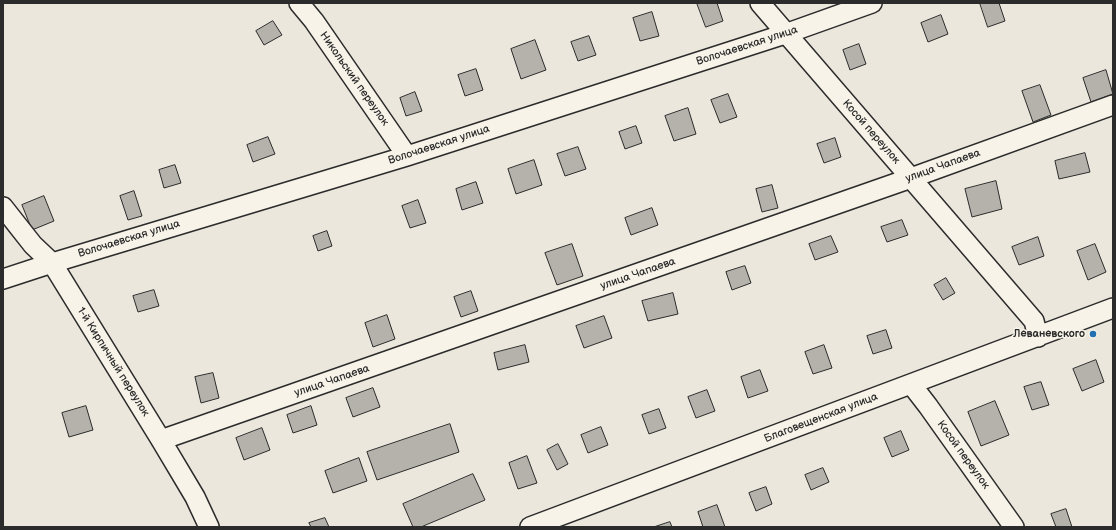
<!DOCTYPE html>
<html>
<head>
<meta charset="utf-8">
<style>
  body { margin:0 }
  #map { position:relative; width:1116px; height:530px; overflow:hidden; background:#ebe7dd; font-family:"Balsamiq Sans",sans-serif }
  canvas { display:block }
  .frame { position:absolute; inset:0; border:4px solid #2b2b2b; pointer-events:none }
</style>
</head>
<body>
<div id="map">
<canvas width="1116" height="530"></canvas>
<div class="frame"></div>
</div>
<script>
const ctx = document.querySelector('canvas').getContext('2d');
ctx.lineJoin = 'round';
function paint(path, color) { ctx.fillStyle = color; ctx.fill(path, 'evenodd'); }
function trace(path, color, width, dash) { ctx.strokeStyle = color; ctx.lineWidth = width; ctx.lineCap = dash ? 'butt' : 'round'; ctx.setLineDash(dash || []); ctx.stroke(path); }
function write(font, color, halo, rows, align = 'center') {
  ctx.font = font + ' "Balsamiq Sans",sans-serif'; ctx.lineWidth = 3; ctx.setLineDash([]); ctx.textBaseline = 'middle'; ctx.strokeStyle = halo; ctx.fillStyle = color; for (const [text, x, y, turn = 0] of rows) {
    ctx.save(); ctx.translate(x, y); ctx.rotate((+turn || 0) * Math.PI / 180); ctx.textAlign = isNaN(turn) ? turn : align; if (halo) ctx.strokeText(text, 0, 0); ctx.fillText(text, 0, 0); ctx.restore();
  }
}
const building = new Path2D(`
  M697 3H717L723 21 706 27Z
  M980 3H999L1005 21 988 27Z
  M652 12 659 36 640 41 633 18Z
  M941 15 948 34 928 42 921 23Z
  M273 21 282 35 264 45 256 31Z
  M589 36 596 55 578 61 571 42Z
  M535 40 546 70 521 79 511 49Z
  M859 44 866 64 850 70 843 50Z
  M476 69 483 90 465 96 458 75Z
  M1106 70 1113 94 1091 102 1083 78Z
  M1040 85 1051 115 1033 122 1022 91Z
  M415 92 422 111 406 116 400 98Z
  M728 94 737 117 720 123 711 100Z
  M688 108 696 134 674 141 665 116Z
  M636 126 642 143 625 149 619 132Z
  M268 137 275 154 253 162 247 145Z
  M835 138 841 157 824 163 817 144Z
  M578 147 586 169 565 176 557 154Z
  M1085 153 1090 172 1059 179 1055 161Z
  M534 160 542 185 516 194 508 169Z
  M175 165 181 183 164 188 159 170Z
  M996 181 1002 209 972 217 965 189Z
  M476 182 483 203 462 210 456 189Z
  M772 185 778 208 762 212 756 189Z
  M134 191 142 216 128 220 120 196Z
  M44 196 54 221 32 230 22 205Z
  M418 200 426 223 410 228 402 206Z
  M652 208 658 225 631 235 625 218Z
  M902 220 908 235 887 242 881 227Z
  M327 231 332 246 318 251 313 236Z
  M831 236 838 252 815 260 809 244Z
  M1038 237 1044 256 1019 265 1012 247Z
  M572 244 583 276 557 285 545 253Z
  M1095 244 1106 272 1088 280 1077 251Z
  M745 266 751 283 732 290 726 272Z
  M946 278 955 293 943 300 934 285Z
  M154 290 159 306 138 312 133 296Z
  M471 291 478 311 461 317 454 297Z
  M673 293 678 314 648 321 642 301Z
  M387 315 395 339 373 347 365 323Z
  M604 316 612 338 584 348 576 326Z
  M886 330 892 348 873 354 867 336Z
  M525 345 529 362 498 370 494 353Z
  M824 345 832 368 813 374 805 352Z
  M1096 360 1104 382 1082 391 1073 369Z
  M760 370 768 391 748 398 741 377Z
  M213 373 219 398 201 403 195 377Z
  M1041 382 1049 405 1032 410 1024 387Z
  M373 388 380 407 353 417 346 398Z
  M707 390 715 411 696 418 688 397Z
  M995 401 1009 435 981 446 968 412Z
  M86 406 93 430 69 437 62 413Z
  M311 406 317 425 293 433 287 415Z
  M659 409 666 428 649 434 642 415Z
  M450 424 459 452 377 480 367 452Z
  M601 427 608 445 588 453 581 435Z
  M262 428 270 450 244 460 236 438Z
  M901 431 909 450 892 457 884 438Z
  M558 444 568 464 557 470 547 450Z
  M527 456 537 483 518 489 509 463Z
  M359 458 367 481 333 493 325 471Z
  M823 468 829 482 811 490 805 475Z
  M473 474 485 500 421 527H413L403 504Z
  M766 487 772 504 756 511 749 493Z
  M717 505 725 527H703L698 512Z
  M1066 509 1072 527H1056L1051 514Z
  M325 518 329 527H311L309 523Z
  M670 522 672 527H654Z`);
paint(building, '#b5b2ab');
trace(building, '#2b2b2b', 1);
const minor = new Path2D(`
  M299 3 314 21 407 156
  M760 3 1034 321 1038 337
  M3 207 33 245 52 263 161 440 195 497 209 527
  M3 279 52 263 407 156 785 34 872 3
  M911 384 928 406 1014 527
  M161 440 911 178 1113 105
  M530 527 1113 308`);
trace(minor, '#2b2b2b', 22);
trace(minor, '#f7f3e8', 19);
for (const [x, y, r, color] of [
  [1093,334,4,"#1f6fb2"]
]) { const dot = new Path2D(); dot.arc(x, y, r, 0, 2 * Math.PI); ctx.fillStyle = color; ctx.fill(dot); trace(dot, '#f7f3e8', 1.5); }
write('11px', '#2b2b2b', '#f7f3e8', [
  ["Волочаевская улица",747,46,-18],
  ["Никольский переулок",354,79,55],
  ["Косой переулок",871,132,49],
  ["Волочаевская улица",439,145,-18],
  ["улица Чапаева",943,166,-20],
  ["Волочаевская улица",129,239,-17],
  ["улица Чапаева",638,274,-19],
  ["1-й Кирпичный переулок",113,362,58],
  ["улица Чапаева",332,381,-19],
  ["Благовещенская улица",821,418,-21],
  ["Косой переулок",963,455,54]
]);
write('bold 11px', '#2b2b2b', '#f7f3e8', [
  ["Леваневского",1085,334]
], 'right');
</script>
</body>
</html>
